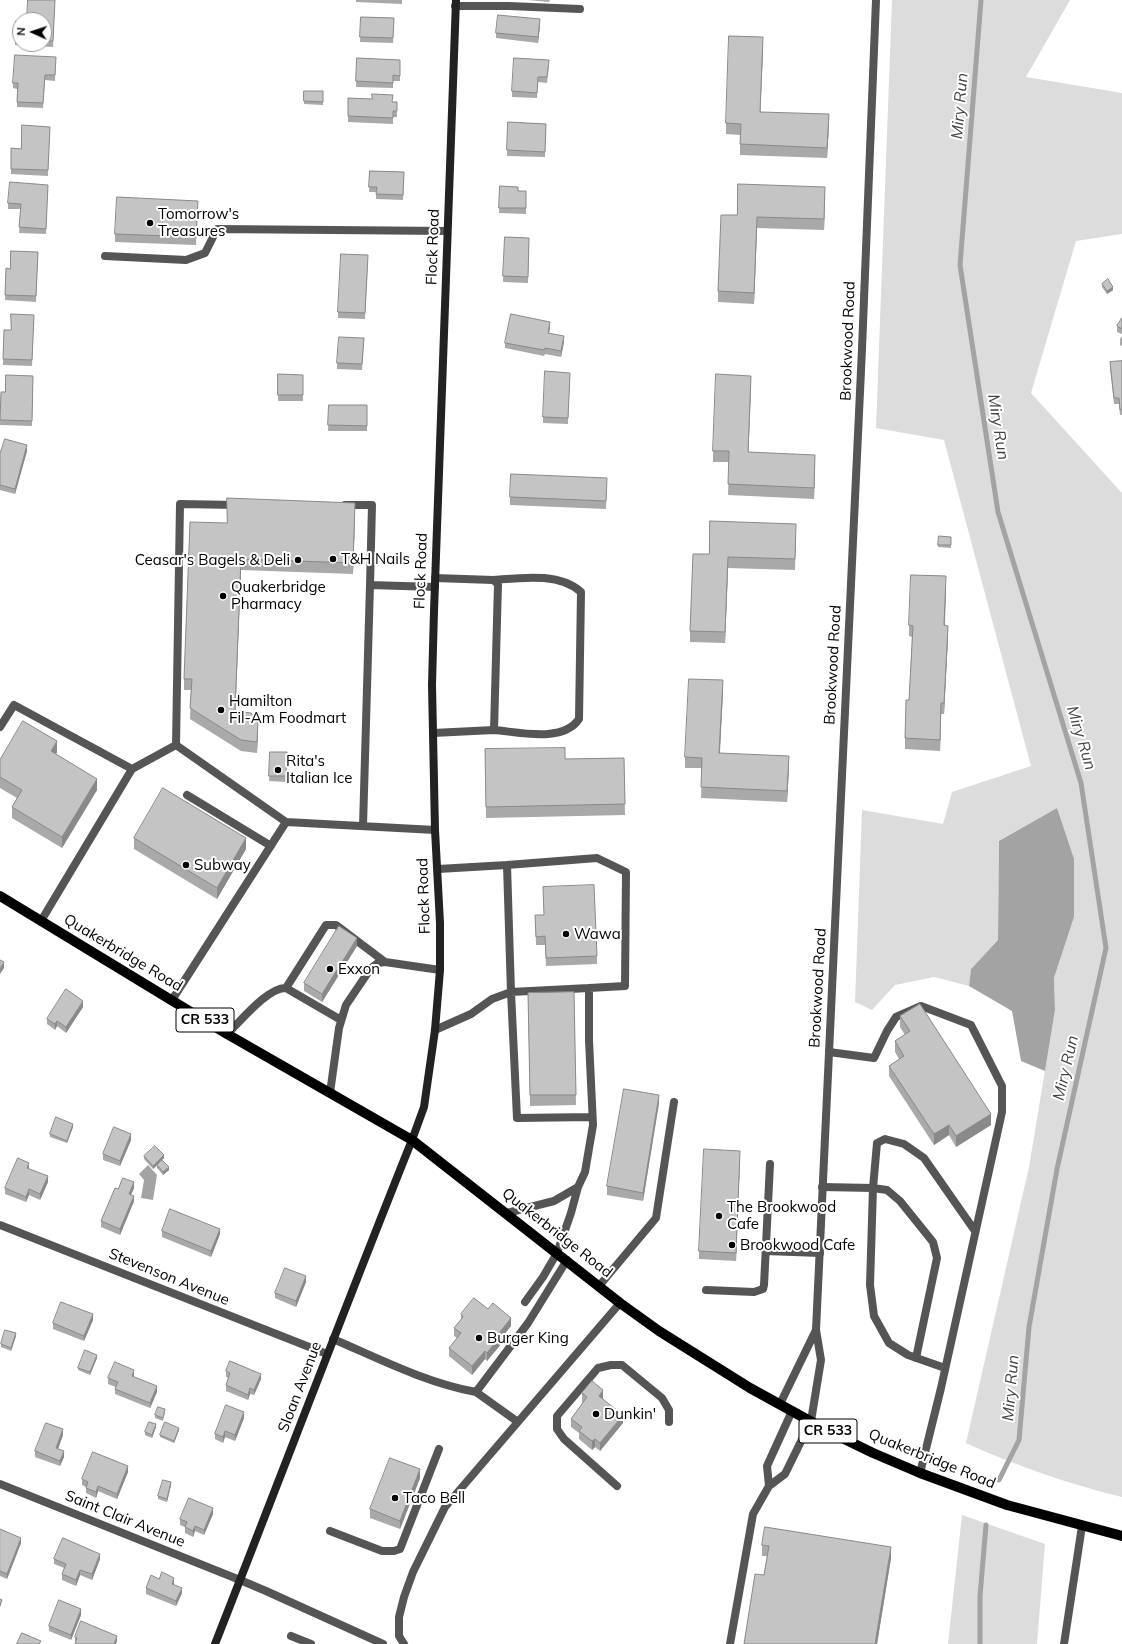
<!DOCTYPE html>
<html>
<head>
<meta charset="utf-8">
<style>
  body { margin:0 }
  #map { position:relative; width:1122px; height:1644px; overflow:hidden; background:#fff; font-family:Mulish,sans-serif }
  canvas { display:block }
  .north { position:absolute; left:12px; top:12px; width:40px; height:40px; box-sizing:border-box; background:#fff; border:1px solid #999; border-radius:50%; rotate:273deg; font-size:11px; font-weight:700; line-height:16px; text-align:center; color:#000 }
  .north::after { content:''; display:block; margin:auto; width:14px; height:18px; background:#000; clip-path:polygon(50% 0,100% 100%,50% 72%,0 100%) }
</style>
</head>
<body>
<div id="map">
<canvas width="1122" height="1644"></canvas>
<div class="north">N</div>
</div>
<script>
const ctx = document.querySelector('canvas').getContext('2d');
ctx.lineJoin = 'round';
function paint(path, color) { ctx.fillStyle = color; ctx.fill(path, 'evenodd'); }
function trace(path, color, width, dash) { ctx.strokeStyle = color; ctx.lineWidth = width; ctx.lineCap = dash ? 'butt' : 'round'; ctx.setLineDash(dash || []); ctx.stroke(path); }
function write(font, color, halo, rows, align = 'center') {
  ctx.font = font + ' Mulish,sans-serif'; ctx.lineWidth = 4; ctx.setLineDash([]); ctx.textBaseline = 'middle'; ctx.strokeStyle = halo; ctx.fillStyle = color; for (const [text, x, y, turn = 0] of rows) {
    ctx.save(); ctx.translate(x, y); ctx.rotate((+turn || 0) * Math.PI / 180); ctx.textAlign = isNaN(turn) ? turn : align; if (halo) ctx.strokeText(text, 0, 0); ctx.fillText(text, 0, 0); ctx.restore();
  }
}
paint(new Path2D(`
  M892 0H1070L1026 77 1122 93V234L1076 241 1031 393 1122 493V1497C1069 1484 1016 1466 966 1443L1029 1167 1055 1010 1054 978 1074 917 1057 808 999 841 998 940 971 969 969 986 934 977 895 985 872 1010 855 1002 862 810 943 824 952 792 1031 766 944 440 876 428Z
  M962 1515 1045 1544 1037 1644H948Z`), '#dcdcdc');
paint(new Path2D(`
  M1057 808 1074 859V917L1054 978 1055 1010 1045 1071 1021 1061 1012 1011 969 986 971 969 998 940 999 841Z
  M148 1165 157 1175 153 1200 141 1198 144 1180 139 1174Z`), '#a3a3a3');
trace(new Path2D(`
  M981 0 960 265 998 512 1081 783 1106 948 1057 1169 1029 1327 1019 1440 999 1480
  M980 1644V1596L986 1525`), '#a3a3a3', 5);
trace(new Path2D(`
  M455 6H509L580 9
  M105 256 186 260 205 253 217 229 447 231
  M345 505H372L370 585
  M493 580C520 578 559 572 581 592L579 719C563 743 519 732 494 730
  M0 727 14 705 132 769
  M433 733 494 730 498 584 493 580 435 578
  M176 745 180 504 237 505
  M187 795 271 846
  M286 822 435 830
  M363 826 370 585 435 587
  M507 865 597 858 626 872 625 986 589 988
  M438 869 507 865 511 992 589 988V1040L593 1125 585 1172 578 1187 571 1213 557 1253 543 1277 525 1302
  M41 921 132 769 176 745 286 822 172 1000
  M286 988 326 925H336L385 962
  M435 1030 471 1014 492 999 511 992 517 1118 592 1117
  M227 1034C240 1022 268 987 286 988L341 1020
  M829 1052 874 1058 887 1031 896 1017 921 1006 971 1025 1002 1086V1112L941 1388 920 1473
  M330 1093 339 1028 346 1005 371 968 378 963 385 962 440 970
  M822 1187 873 1188 870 1285 874 1316 889 1343 908 1355 945 1368
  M507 1213 554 1201 578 1187
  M766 1251 820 1253
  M599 1286 656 1218 674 1102
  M706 1290 754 1292 763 1289 764 1285 770 1164
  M333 1339C380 1359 426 1383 476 1392L528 1323 567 1260
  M916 1358 937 1258 933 1242 900 1201 887 1190 873 1188 877 1143 885 1139 904 1144 924 1158 975 1231
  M476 1392 518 1422
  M617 1486 564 1439 557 1429V1416L598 1368 611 1365H622L662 1398 669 1410V1422
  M769 1486 767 1466 792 1411
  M330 1531 382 1551H394L400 1549 439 1449
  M240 1580 266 1591 383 1644
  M291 1636 311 1644
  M404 1644 399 1636V1617L404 1597 413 1572 445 1507 620 1303
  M730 1644 753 1514 769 1486 785 1474 811 1421
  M1064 1644 1082 1526`), '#555', 8);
trace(new Path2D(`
  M0 1225 327 1354
  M780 1404 816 1330
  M811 1421 821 1360 816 1330 862 349 876 0
  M0 1484 240 1580`), '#555', 8);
trace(new Path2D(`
  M215 1644C281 1476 345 1307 412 1140L424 1107 435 1030 440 970V923L435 830 432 685 434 611 456 0`), '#222', 8);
trace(new Path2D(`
  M0 896 227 1034 412 1140 620 1303 659 1331 750 1388 830 1432 873 1453 920 1473 1007 1505 1122 1536`), '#000', 10);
paint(new Path2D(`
  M55 0 53 47 15 45V39L20 21V44H44V20Z
  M356 0H402V4L356 2Z
  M528 0H550L549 2Z
  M361 17 394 18 393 43 360 42Z
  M540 25 538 43 496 38V33Z
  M763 48 760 112 829 125 827 158 740 155V135L726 134V123Z
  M56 57 55 81 45 80 43 108 17 107V89L13 88V83Z
  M357 58 400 60V81H393V88L356 87Z
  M549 65 547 83 538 82 537 98 512 97V91Z
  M304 91H323V105L304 104Z
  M348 98 397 102V117H393V124L348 122Z
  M508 122 546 124 545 157 507 156Z
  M50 127 48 176 11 174V148L21 149Z
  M370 171 404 172 403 200 376 199V192H369Z
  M48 185 46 234 19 233 21 209H8V203Z
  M500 186 518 191H526V214L499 213Z
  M825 198 824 230 757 228 754 304 718 302V291L737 215Z
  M198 209 196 245 115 242V234Z
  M505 237 529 238 528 283 503 282Z
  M38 252 36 302 5 300 6 268 10 269Z
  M368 261 365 319 338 318V312Z
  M1102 284 1113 290 1107 294 1102 287Z
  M34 315 32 366 3 365 4 330H11Z
  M1122 318V334L1117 332V326Z
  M550 327 549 333 564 342 561 357 545 354 544 356 505 348V343Z
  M1122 336V346L1120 345V339Z
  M364 338 362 370 337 369V363Z
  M1122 361V415H1120L1119 404H1114L1110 368V362Z
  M570 373 568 424 543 423V417Z
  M278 374 303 375V401H278Z
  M33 376 32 426 0 425 1 392H5Z
  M751 387 748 452 815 466 814 499 728 495 729 462H713V451Z
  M329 405H367V431H328Z
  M27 451 15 494 0 490V454Z
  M607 486 606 509 510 505V497Z
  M355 514 353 574 241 570 235 711 258 732 257 753 241 751 190 719 191 690H184V679L227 523Z
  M796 535 795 570 728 568 725 643 690 642V631L709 554Z
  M939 536 951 537V548L938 547Z
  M946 587 945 626 948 637 944 714H941L940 751 905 749V738L909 700 912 637 909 636V625Z
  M723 691 720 753 789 767 787 802 701 798 702 768H685V757Z
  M485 749 565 759 624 758 625 815 486 818Z
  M57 752 56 754 97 790 62 848 12 818V807L17 798 0 788V760Z
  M270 752H287L286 782 269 781Z
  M134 838 246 849 217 899 134 849Z
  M535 915H543L597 956V964L546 966 545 945H536Z
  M357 946 322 1002 304 991V983Z
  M574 992 576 1105 530 1106 528 993Z
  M83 1007 66 1033 57 1026 55 1030 47 1024V1019Z
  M900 1016 991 1125 956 1147 949 1135 934 1145 889 1076V1066L899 1059 895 1052V1041L905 1035 900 1027Z
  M659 1103 643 1201 607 1195V1186Z
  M73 1127 67 1143 50 1137V1134Z
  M131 1140 120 1166 103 1160V1154Z
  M144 1156 164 1158 161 1161 169 1170 163 1175 157 1168V1165L153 1169 144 1159Z
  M740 1159 736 1261 699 1259V1251Z
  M29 1168V1169L48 1182 40 1200 29 1195 26 1202 5 1194V1188Z
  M134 1188 131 1195 134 1201 120 1235 101 1227V1221L118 1189Z
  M162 1231 220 1234 211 1257 162 1237Z
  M306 1282 296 1307 275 1298V1293Z
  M488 1309 511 1326 502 1337V1343L487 1361 485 1359 472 1375 449 1356V1348L457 1338 454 1336V1328L461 1320V1314Z
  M93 1320 84 1341 53 1329V1323Z
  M16 1336 11 1351 1 1347V1344Z
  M97 1358 90 1375 78 1370V1368Z
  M226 1371 261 1379 254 1395 250 1394 248 1400 226 1391V1385L229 1378 226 1377Z
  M134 1376V1377L157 1392 150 1408 115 1394V1389L116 1387 108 1384V1378Z
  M582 1393 603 1398 602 1399 623 1423 600 1451 595 1447 592 1450 579 1439V1433L571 1427V1419L583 1403 582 1402Z
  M165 1412 163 1421 155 1418V1415Z
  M244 1418 235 1441 225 1437 223 1443 215 1439V1434Z
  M156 1427 152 1438 145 1435V1432Z
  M179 1430 174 1443 160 1437V1435Z
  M63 1435 58 1449 64 1457 60 1466 35 1457V1451Z
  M128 1472 117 1499 98 1491 96 1498 86 1493V1487L82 1485V1479Z
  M420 1478 400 1529 370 1518V1509Z
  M171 1485 167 1502 158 1499V1496Z
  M213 1514 204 1535 195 1531 193 1537 185 1533V1527L180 1525V1519Z
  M0 1529 21 1543 7 1579 0 1576Z
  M762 1545 891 1558 877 1644H744L764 1575 767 1556H762Z
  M54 1559H100L92 1580 80 1575 76 1586 62 1580V1574L64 1568 54 1564Z
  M159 1579 174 1583V1585L182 1593 176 1606 146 1594V1588Z
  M81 1615 71 1640 49 1631V1626Z
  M75 1637 117 1641 75 1643Z`), '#a9a9a9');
paint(new Path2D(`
  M540 19V25L538 43V37Z
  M763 37V48L760 123V112Z
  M829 114V125L827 158V148Z
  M825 187V198L824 230V219Z
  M757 217V228L754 304V293Z
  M1113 287V290L1107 294V291Z
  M550 322V327L548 339V333Z
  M564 336V342L561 357V351Z
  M751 376V387L748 463V452Z
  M27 445V451L15 494V489Z
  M815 455V466L814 499V488Z
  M355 503V514L353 574V563Z
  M728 557V568L725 643V632Z
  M241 559V570L235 722V711Z
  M946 576V587L944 636V625Z
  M948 626V637L944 714V703Z
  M723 680V691L719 764V753Z
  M941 703V714L940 751V740Z
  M258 721V732L257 753V742Z
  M57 741V752L51 762V751Z
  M789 756V767L787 802V791Z
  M97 779V790L62 848V837Z
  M246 838V849L217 899V888Z
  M357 938V946L322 1002V994Z
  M4 962V968L0 974V969Z
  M83 1001V1007L66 1033V1027Z
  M57 1021V1026L55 1030V1024Z
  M659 1095V1103L643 1201V1193Z
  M991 1114V1125L956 1147V1136Z
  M73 1124V1127L67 1143V1141Z
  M949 1125V1135L934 1145V1134Z
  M131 1134V1140L120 1166V1161Z
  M740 1151V1159L736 1261V1253Z
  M164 1155V1158L153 1169V1166Z
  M29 1163V1168L27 1174V1168Z
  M169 1167V1170L163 1175V1172Z
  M48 1176V1182L40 1200V1194Z
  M134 1182V1188L129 1199V1194Z
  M29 1189V1195L26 1202V1197Z
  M134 1196V1201L120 1235V1229Z
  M220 1229V1234L211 1257V1251Z
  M306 1276V1282L296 1307V1301Z
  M93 1314V1320L84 1341V1336Z
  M511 1318V1326L502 1337V1343L487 1361V1353L500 1332Z
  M16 1333V1336L11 1351V1348Z
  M485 1351V1359L472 1375V1366Z
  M97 1355V1358L90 1375V1372Z
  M134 1370V1376L132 1382V1376Z
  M261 1374V1379L254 1395V1390Z
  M157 1386V1392L150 1408V1403Z
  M250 1388V1394L248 1400V1395Z
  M603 1390V1398L599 1404V1396Z
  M244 1412V1418L235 1441V1435Z
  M623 1415V1423L600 1451V1443Z
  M156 1424V1427L152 1438V1435Z
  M179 1428V1430L174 1443V1441Z
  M63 1429V1435L56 1454V1448Z
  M225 1431V1437L223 1443V1437Z
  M595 1439V1447L592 1450V1441Z
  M64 1451V1457L60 1466V1461Z
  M128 1466V1472L117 1499V1494Z
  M420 1469V1478L400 1529V1521Z
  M171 1482V1485L167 1502V1499Z
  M98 1486V1491L96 1498V1492Z
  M213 1508V1514L204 1535V1530Z
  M195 1526V1531L193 1537V1531Z
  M21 1538V1543L7 1579V1574Z
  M891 1547V1558L877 1644H875Z
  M100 1554V1559L92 1580V1574Z
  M80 1570V1575L76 1586V1580Z
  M174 1578V1583L172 1589V1584Z
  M182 1588V1593L176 1606V1601Z
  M81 1609V1615L71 1640V1635Z
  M117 1636V1641L116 1644H114Z`), '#898989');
const building = new Path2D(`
  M28 0H55L53 41H44V20H27Z
  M498 15 540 19 538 37 496 33Z
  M361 17 394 18 393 38 360 37Z
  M16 21H20V40L15 39Z
  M729 36 763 37 760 112 829 114 827 148 740 144 741 124 726 123Z
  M15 55 56 57 55 75H45L43 103 17 102 18 83H13Z
  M357 58 400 60V76L393 75V83L356 81Z
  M514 58 549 60 547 77H538L537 93 512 91Z
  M304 91H323V102L304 101Z
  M372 94 393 95 392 102H397V111H393V118L348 116V98L372 99Z
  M508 122 546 124 545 152 507 150Z
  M22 125 50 127 48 170 11 169V148L21 149Z
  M370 171 404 172 403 195 376 194 377 187H369Z
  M10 182 48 185 46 229 19 227 21 204 8 203Z
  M738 184 825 187 824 219 757 217 754 293 718 291 721 215H737Z
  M500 186 518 187V191H526V208H499Z
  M117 197 198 201 196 237 115 234Z
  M505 237 529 238 528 277 503 276Z
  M11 251 38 252 36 296 5 295 6 268 10 269Z
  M341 254 368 255 365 313 338 312Z
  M1108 279 1113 287 1107 291 1102 284Z
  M11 314 34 315 32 360 3 359 4 330H11Z
  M511 314 550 322 548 333 564 336 561 351 545 348 544 350 505 343Z
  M1122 318V329L1117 326Z
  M339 337 364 338 362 364 337 363Z
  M1122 361V409L1120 410 1119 398H1114L1110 362Z
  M545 371 570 373 568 418 543 417Z
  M278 374 303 375V395H278Z
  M716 374 751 376 748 452 815 455 814 488 728 484 729 451H713Z
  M6 375 33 376 32 421 0 420 1 392H5Z
  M329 405H367V426L328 425Z
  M5 439 27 445 15 489 0 485V454Z
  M511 474 607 478 606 501 510 497Z
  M227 498 355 503 353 563 241 559 235 711 251 713 258 721 257 742 241 740 190 708 192 679H184L190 522 227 523Z
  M710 521 796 524 795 559 728 557 725 632 690 631 693 554H709Z
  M939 536 951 537V545H938Z
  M911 575 946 576 944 625 948 626 944 703H941L940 740 905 738 906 700H909L913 626 909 625Z
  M689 679 723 680 719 753 789 756 787 791 701 787 702 758 685 757Z
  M23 721 57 741 51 751 97 779 62 837 12 807 22 790 0 777V760Z
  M565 748V759L624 758 625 804 486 807 485 749Z
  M270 752H287L286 776H269Z
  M163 788 246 838 217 888 134 838Z
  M594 885 597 956 546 958 545 936 536 937 535 915H544L543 887Z
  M339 926 357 938 322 994 304 983Z
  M0 960 4 962 0 969Z
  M66 989 83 1001 66 1027 57 1021 55 1024 47 1019Z
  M574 992 576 1095H530L528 993Z
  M920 1004 991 1114 956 1136 949 1125 934 1134 889 1066 904 1056 895 1041 910 1031 900 1016Z
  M624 1089 659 1095 643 1193 607 1186Z
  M56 1117 73 1124 67 1141 50 1134Z
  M114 1127 131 1134 120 1161 103 1154Z
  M155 1146 164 1155 153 1166 144 1156Z
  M704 1149 740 1151 736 1253 699 1251Z
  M18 1158 29 1163 27 1168 48 1176 40 1194 29 1189 26 1197 5 1188Z
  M162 1160 169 1167 163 1172 157 1165Z
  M123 1178 134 1182 129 1194 134 1196 120 1229 101 1221 115 1188 118 1189Z
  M170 1209 220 1229 211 1251 162 1231Z
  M285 1268 306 1276 296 1301 275 1293Z
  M474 1298 488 1309 493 1303 511 1318 500 1332 502 1334 487 1353 485 1351 472 1366 449 1348 461 1333 454 1328 463 1317 461 1314Z
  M61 1302 93 1314 84 1336 53 1323Z
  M5 1330 16 1333 11 1348 1 1344Z
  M85 1350 97 1355 90 1372 78 1368Z
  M230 1361 261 1374 254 1390 250 1388 248 1395 226 1385 230 1373 226 1371Z
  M115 1362 134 1370 132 1376 157 1386 150 1403 115 1389 118 1382 108 1378Z
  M592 1381 603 1390 599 1396 623 1415 600 1443 595 1439 592 1441 579 1431 582 1427 571 1419 587 1397 582 1393Z
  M226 1405 244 1412 235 1435 225 1431 223 1437 215 1434Z
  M158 1407 165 1409 163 1418 155 1415Z
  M149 1422 156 1424 152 1435 145 1432Z
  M165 1422 179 1428 174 1441 160 1435Z
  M46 1423 63 1429 56 1448 64 1451 60 1461 35 1451Z
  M93 1452 128 1466 117 1494 98 1486 96 1492 86 1488 88 1482 82 1479Z
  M390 1458 420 1469 400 1521 370 1509Z
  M163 1480 171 1482 167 1499 158 1496Z
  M189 1498 213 1508 204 1530 195 1526 193 1531 185 1527 187 1522 180 1519Z
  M765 1527 891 1547 875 1644H744L755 1574 764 1575 769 1546 762 1545Z
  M0 1529 21 1538 7 1574 0 1571Z
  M63 1538 100 1554 92 1574 80 1570 76 1580 62 1574 66 1564 54 1559Z
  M162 1572 174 1578 172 1584 182 1588 176 1601 146 1588 151 1575 159 1579Z
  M0 1599 2 1600 0 1606Z
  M59 1600 81 1609 71 1635 49 1626Z
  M81 1621 117 1636 114 1644H75L77 1638 75 1637Z
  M22 1633 41 1641 39 1644H17Z`);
paint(building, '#c4c4c4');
trace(building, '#898989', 1);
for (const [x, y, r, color] of [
  [150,223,4,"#000"],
  [333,559,4,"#000"],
  [298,560,4,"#000"],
  [223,596,4,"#000"],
  [221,710,4,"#000"],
  [278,770,4,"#000"],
  [186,865,4,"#000"],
  [566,934,4,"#000"],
  [330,969,4,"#000"],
  [719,1216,4,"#000"],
  [732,1245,4,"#000"],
  [479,1338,4,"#000"],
  [596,1414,4,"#000"],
  [395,1498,4,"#000"]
]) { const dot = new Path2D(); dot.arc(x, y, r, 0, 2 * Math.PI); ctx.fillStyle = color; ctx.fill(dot); trace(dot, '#fff', 1.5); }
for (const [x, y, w] of [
  [205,1020,58],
  [828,1431,58]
]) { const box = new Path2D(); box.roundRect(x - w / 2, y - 12, w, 24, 3); ctx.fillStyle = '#fff'; ctx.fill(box); trace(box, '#000', 1); }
write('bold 14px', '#000', null, [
  ["CR 533",205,1020],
  ["CR 533",828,1431]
]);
write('15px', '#000', '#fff', [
  ["Tomorrow's",158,214],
  ["Treasures",158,231],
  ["T&H Nails",341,559],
  ["Ceasar's Bagels & Deli",290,560,"right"],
  ["Quakerbridge",231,587],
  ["Pharmacy",231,604],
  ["Hamilton",229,701],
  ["Fil-Am Foodmart",229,718],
  ["Rita's",286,761],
  ["Italian Ice",286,778],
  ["Subway",194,865],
  ["Wawa",574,934],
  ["Exxon",338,969],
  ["The Brookwood",727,1207],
  ["Cafe",727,1224],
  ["Brookwood Cafe",740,1245],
  ["Burger King",487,1338],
  ["Dunkin'",604,1414],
  ["Taco Bell",403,1498]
], 'left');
write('15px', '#000', '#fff', [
  ["Flock Road",433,247,-88],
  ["Brookwood Road",848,341,-88],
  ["Flock Road",421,571,-88],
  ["Brookwood Road",833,665,-87],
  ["Flock Road",424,896,-92],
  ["Quakerbridge Road",123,953,31],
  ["Brookwood Road",818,988,-87],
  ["Quakerbridge Road",557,1233,38],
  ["Stevenson Avenue",169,1277,22],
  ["Sloan Avenue",300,1387,-69],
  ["Quakerbridge Road",932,1459,22],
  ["Saint Clair Avenue",125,1519,22]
]);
write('italic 16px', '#444', '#fff', [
  ["Miry Run",960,106,-85],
  ["Miry Run",998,427,81],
  ["Miry Run",1081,738,73],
  ["Miry Run",1066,1068,-77],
  ["Miry Run",1011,1388,-85]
]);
</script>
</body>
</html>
